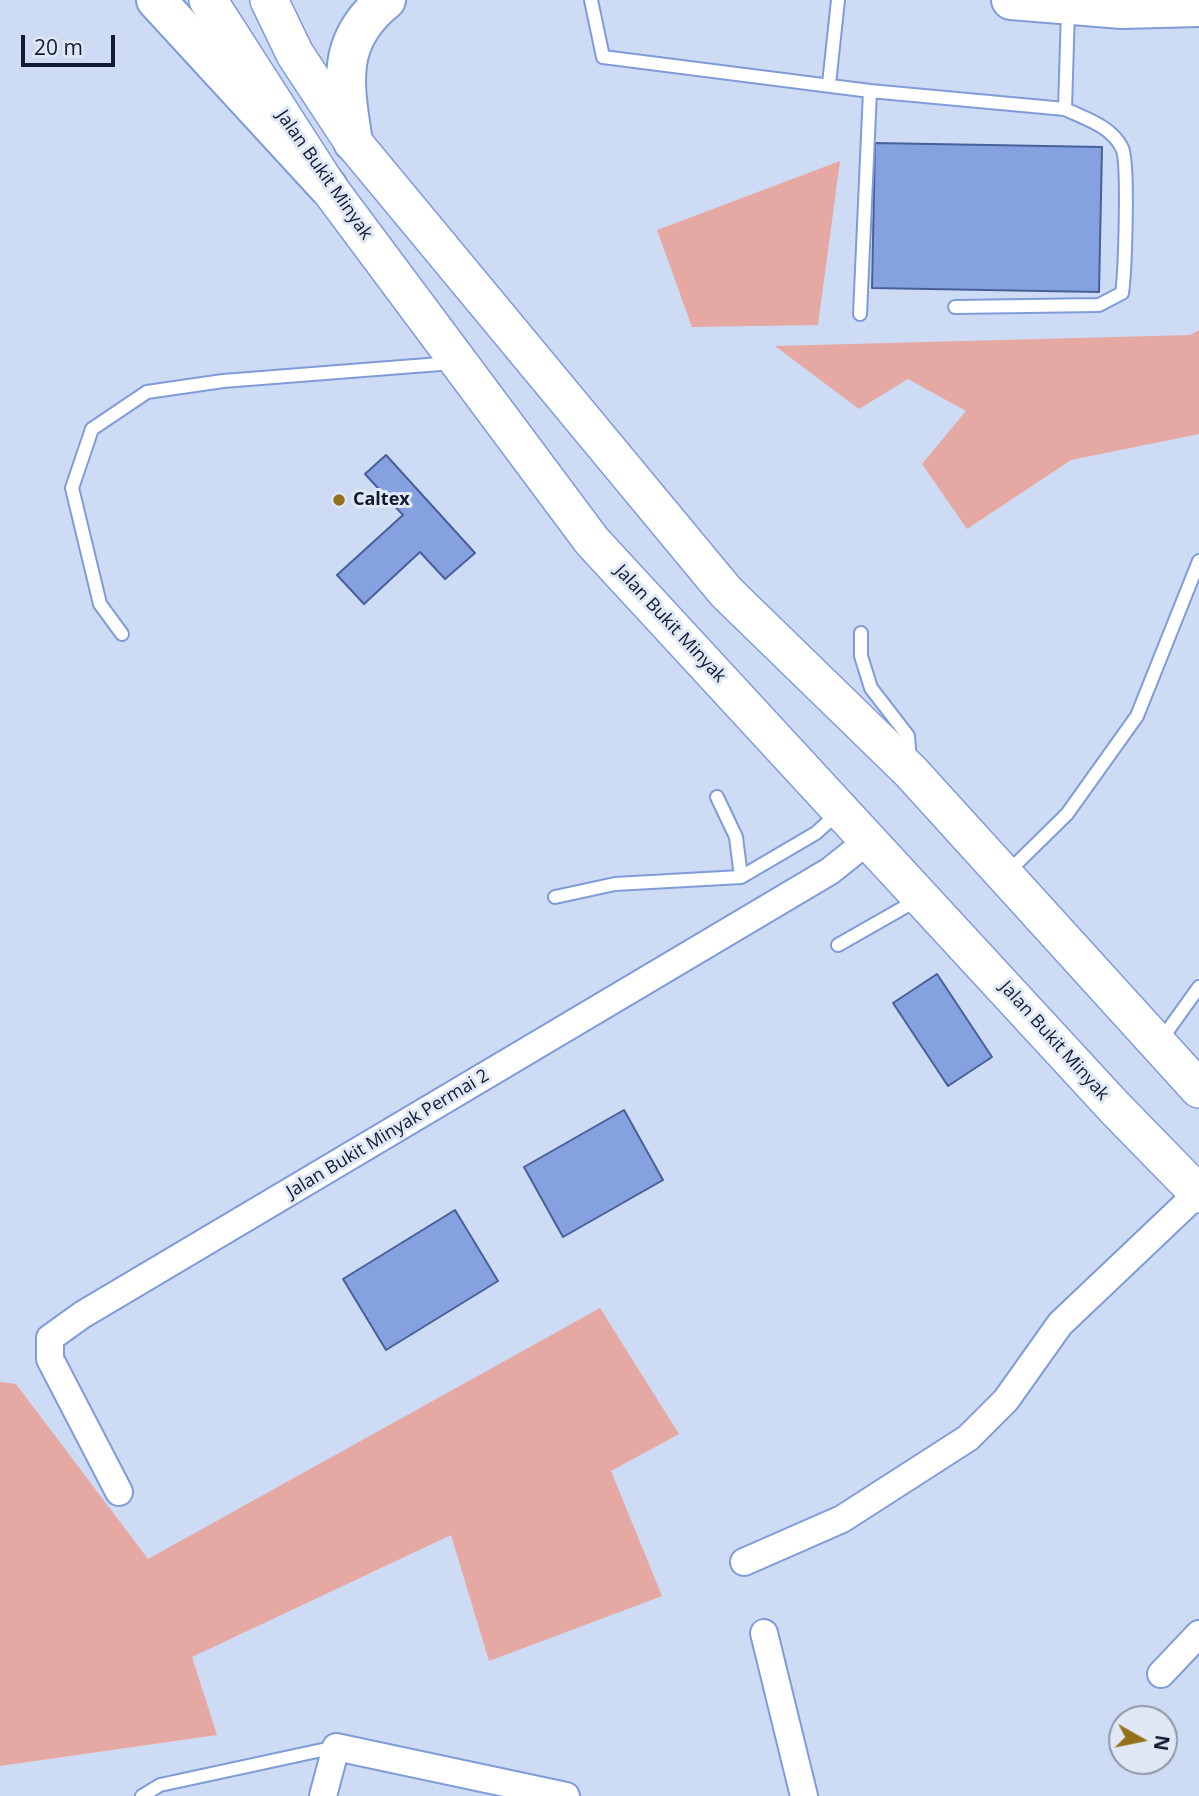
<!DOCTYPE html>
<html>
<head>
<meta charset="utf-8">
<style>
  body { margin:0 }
  #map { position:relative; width:1199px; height:1796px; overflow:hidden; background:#cedbf5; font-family:"Open Sans",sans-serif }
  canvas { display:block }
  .north { position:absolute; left:1108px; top:1705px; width:70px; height:70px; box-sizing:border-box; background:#e1e8f5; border:2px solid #8d96a7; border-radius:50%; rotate:99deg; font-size:19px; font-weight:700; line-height:28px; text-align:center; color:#101a32 }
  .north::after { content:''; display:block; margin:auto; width:24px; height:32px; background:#947119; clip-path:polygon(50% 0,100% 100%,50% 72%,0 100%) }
  .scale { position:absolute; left:21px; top:35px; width:94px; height:32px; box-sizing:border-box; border:4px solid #101a32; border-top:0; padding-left:9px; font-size:21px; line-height:24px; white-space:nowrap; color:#101a32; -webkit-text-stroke:5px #e1e8f5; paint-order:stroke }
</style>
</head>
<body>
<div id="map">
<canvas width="1199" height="1796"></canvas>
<div class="north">N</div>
<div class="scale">20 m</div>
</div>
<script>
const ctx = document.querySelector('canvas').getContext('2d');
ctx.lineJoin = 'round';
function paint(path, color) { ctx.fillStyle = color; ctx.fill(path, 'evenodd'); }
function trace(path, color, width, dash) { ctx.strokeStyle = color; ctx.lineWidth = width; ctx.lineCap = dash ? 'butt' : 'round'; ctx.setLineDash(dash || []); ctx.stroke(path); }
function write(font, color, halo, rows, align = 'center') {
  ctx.font = font + ' "Open Sans",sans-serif'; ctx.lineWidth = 6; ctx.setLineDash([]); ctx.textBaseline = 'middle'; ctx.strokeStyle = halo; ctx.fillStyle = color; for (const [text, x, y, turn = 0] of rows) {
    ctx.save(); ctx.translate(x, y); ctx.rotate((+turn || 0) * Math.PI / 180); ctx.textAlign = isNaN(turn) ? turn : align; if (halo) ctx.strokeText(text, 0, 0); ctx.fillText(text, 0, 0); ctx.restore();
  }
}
paint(new Path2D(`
  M840 161 818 325 692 327 657 230Z
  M1199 330V434L1071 460 967 529 922 464 966 411 908 379 859 409 775 346 1190 335Z
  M600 1308 679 1434 611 1471 662 1596 489 1661 451 1535 192 1657 217 1735 0 1766V1382L16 1384 148 1559Z`), '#e5a8a2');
const building = new Path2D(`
  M875 143 1102 147 1099 292 872 288Z
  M386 455 475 553 445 579 420 552 364 604 337 575 403 515 365 474Z
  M937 974 992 1057 948 1086 893 1003Z
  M624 1110 663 1180 563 1237 524 1167Z
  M455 1210 498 1281 386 1350 343 1279Z`);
paint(building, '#85a1df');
trace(building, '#47609a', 2);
const lane = new Path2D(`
  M591 0 603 57 870 91 1065 109 1068 10
  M829 84 838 0
  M955 307 1099 305 1122 293C1125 274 1129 161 1122 148 1111 126 1086 119 1065 109
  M860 314 870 91
  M861 633V656L871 688 908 736 910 761
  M122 634 100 604 72 488 92 429 147 392 223 381 453 363
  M717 797 736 837 741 877
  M1008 872 1067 814 1137 716 1199 561
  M555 897 615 884 741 877 816 833 839 812
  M838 945 917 900
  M1161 1040 1199 987
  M142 1796 160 1785 336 1747`);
const street = new Path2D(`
  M119 1492 50 1359V1338L82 1315 830 871 870 839
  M744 1562 842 1519 968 1438 1006 1400 1060 1324 1198 1193
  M764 1633 804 1796
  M1161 1674 1199 1634
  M323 1796 336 1747 566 1796`);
const secondary = new Path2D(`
  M208 0 328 187 592 541 1115 1108 1199 1194
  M269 0 295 54 353 142 726 592 911 772 1199 1089`);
const highway = new Path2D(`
  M156 0 328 187
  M1011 0 1122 9 1199 7
  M353 142C344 84 335 41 386 0`);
trace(lane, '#7f9cd9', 16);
trace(street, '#7f9cd9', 30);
trace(secondary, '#7f9cd9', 40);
trace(highway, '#7f9cd9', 42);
trace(lane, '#fff', 12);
trace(street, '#fff', 26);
trace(secondary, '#fff', 37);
trace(highway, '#fff', 38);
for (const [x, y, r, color] of [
  [339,500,7,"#947119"]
]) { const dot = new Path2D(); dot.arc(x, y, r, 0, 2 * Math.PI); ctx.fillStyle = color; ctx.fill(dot); trace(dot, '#e1e8f5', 2.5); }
write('18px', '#101a32', '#e1e8f5', [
  ["Jalan Bukit Minyak",324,175,55],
  ["Jalan Bukit Minyak",670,624,47],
  ["Jalan Bukit Minyak",1054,1041,48],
  ["Jalan Bukit Minyak Permai 2",388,1134,-31]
]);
write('bold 18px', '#101a32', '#e1e8f5', [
  ["Caltex",353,500]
], 'left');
</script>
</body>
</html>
